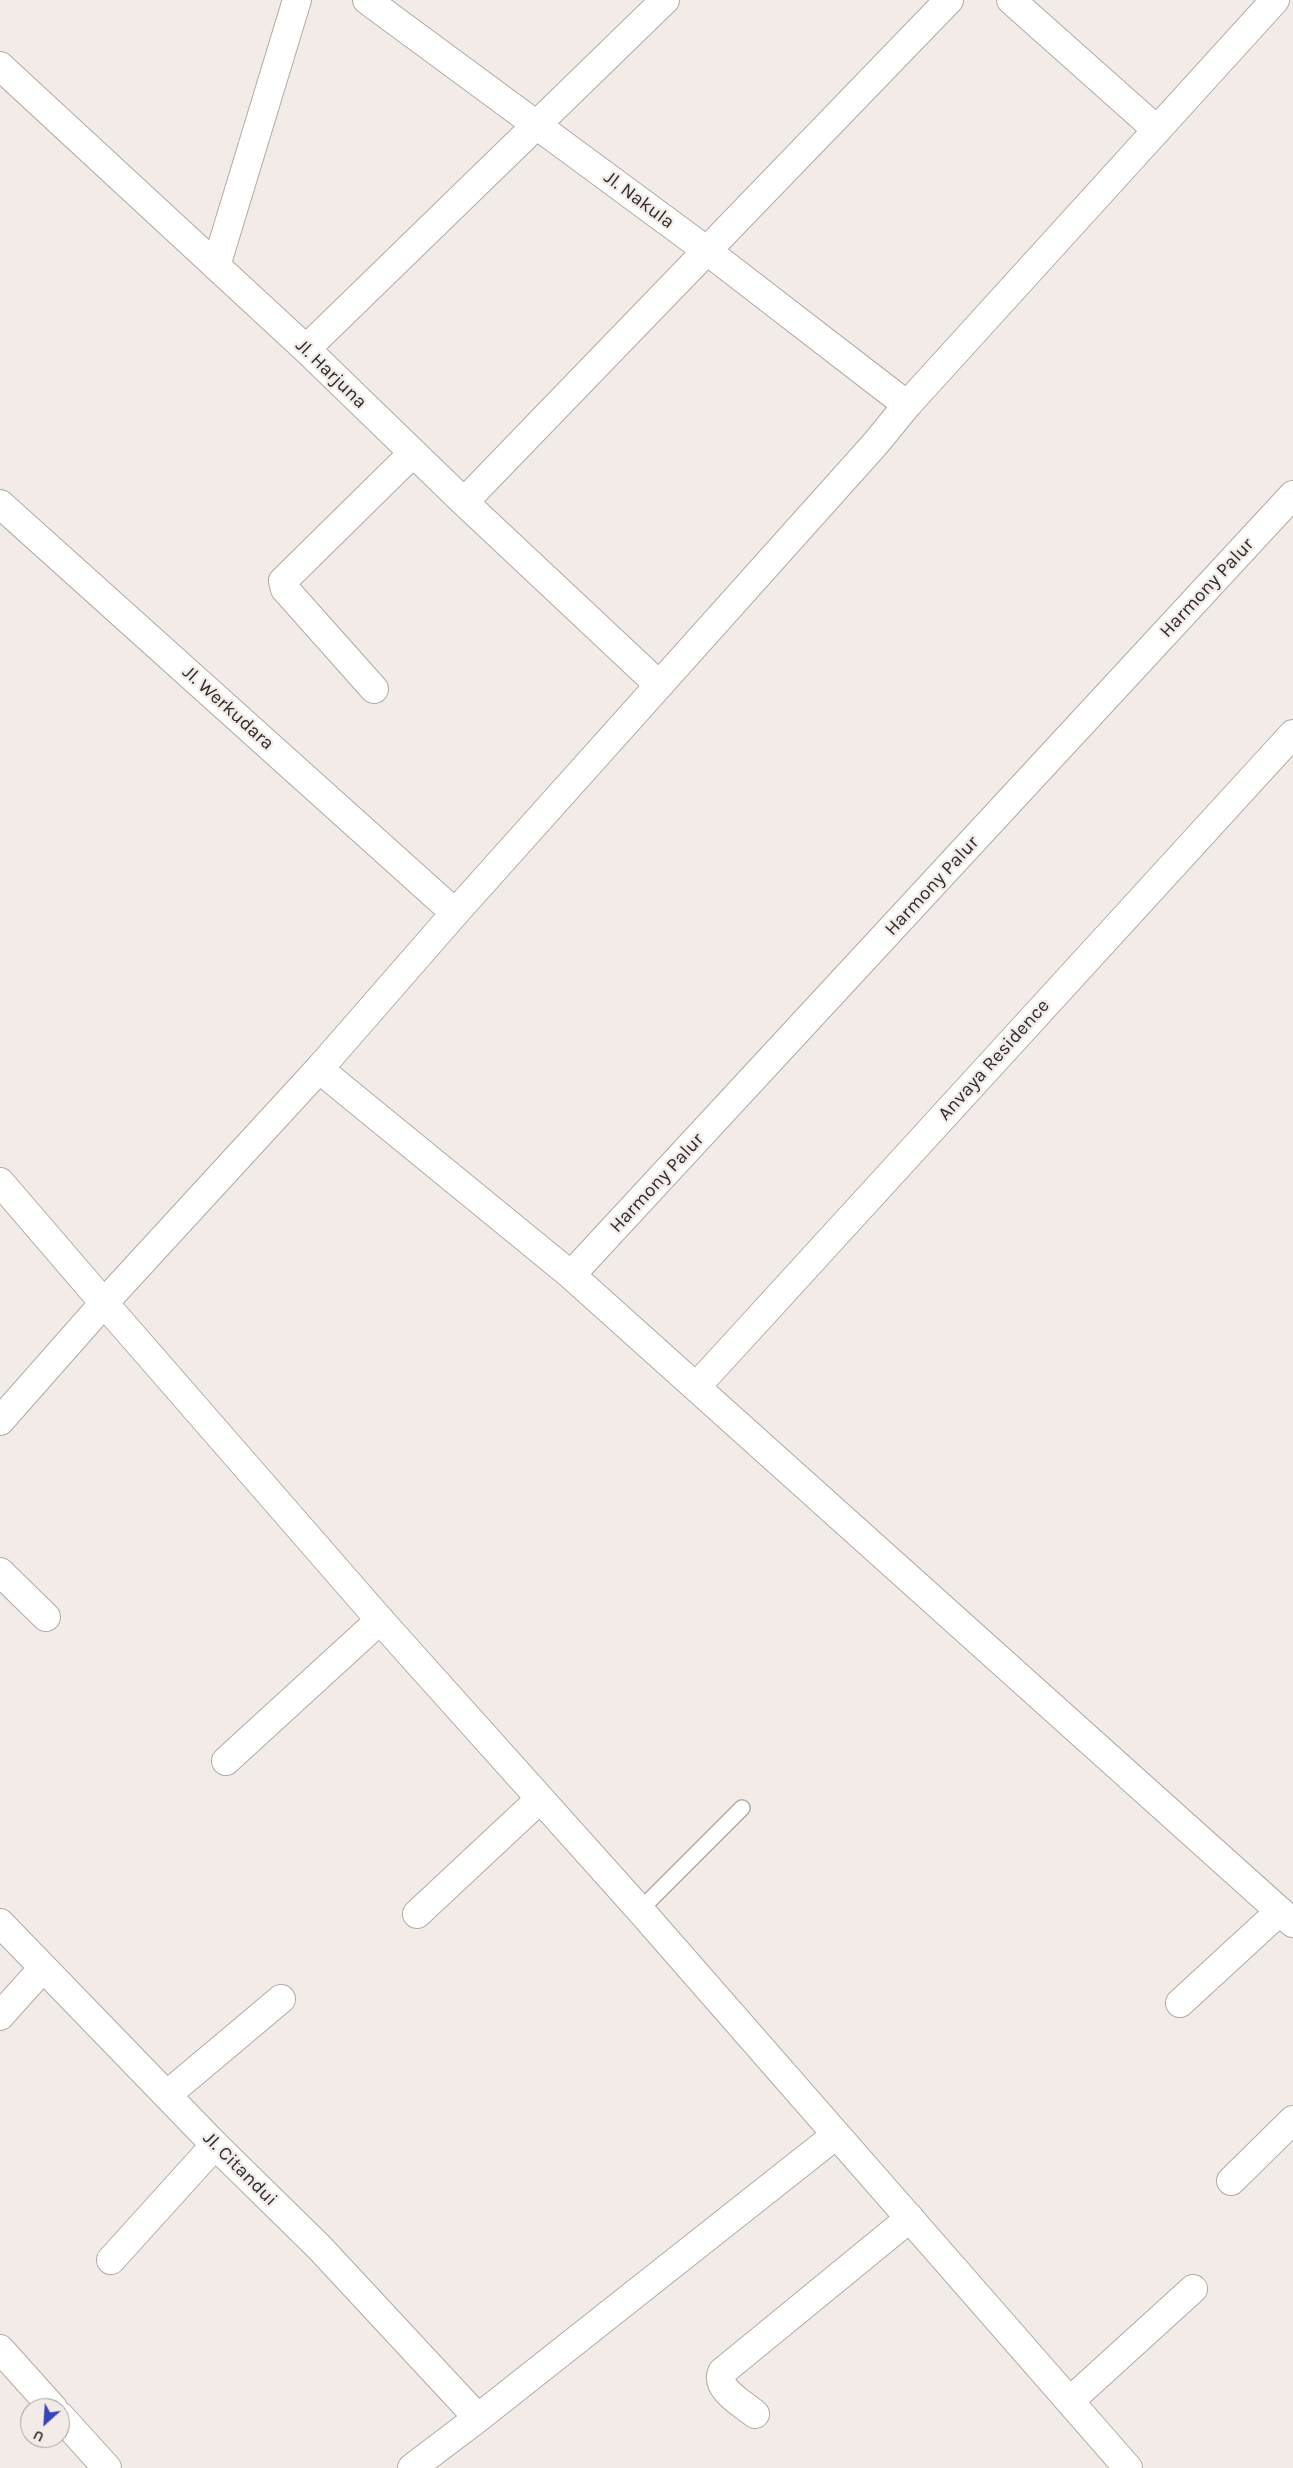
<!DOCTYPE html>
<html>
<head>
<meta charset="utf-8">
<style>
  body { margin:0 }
  #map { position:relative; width:1293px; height:2468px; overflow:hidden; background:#f2ebe7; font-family:Karla,sans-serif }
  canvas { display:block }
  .north { position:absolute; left:20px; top:2398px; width:50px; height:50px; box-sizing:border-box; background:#f2ebe7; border:1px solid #a49f9c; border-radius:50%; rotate:206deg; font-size:14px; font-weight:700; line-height:20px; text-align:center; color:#302d2c }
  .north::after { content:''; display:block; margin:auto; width:18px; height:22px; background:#3a44b8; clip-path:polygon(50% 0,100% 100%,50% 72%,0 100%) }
</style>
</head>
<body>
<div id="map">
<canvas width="1293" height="2468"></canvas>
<div class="north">U</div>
</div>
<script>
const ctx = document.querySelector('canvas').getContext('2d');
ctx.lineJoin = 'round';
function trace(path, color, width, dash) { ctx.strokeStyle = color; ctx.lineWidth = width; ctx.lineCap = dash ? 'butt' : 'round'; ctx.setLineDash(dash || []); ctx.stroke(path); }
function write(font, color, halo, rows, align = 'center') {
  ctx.font = font + ' Karla,sans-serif'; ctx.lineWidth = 4.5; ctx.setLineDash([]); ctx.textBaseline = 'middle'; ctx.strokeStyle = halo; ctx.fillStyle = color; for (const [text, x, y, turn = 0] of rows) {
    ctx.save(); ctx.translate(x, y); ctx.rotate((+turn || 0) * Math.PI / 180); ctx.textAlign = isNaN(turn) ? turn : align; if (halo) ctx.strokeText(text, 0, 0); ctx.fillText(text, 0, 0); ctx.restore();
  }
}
const service = new Path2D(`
  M640 1910 742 1808`);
const minor = new Path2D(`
  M1011 0 1157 130
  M0 66 306 349 464 502 659 685
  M216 266 297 0
  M306 349 665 0
  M464 502 949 0
  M0 504 455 913
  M374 689 285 589 283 581 413 453
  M319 1069 571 1275 1293 1923
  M0 1182 104 1303
  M571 1275 1293 495
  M696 1387 1293 734
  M0 1572 46 1617
  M226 1761 380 1620
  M417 1914 539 1800
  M0 1923 215 2145 319 2247 478 2418
  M1180 2003 1280 1911
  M0 2016 43 1968
  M168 2094 281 1999
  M1231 2181 1293 2120
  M111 2260 215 2145
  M0 2349 53 2408
  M1071 2400 1193 2289
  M755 2414C743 2404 715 2389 722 2372L910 2218
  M60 2416 107 2468
  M412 2468 478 2418 836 2135`);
const tertiary = new Path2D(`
  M367 0 706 250 907 405
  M104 1303 380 1620 640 1910 1128 2468`);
const secondary = new Path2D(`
  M0 1421 104 1303 319 1069 455 913 876 443 907 405 1275 0`);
trace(service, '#b1aaa7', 18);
trace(minor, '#b1aaa7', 30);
trace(tertiary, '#b1aaa7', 30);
trace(secondary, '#b1aaa7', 30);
trace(service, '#fff', 15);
trace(minor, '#fff', 28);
trace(tertiary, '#fff', 28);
trace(secondary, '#fff', 28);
write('19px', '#302d2c', '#f2ebe7', [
  ["Jl. Nakula",639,200,37],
  ["Jl. Harjuna",331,374,44],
  ["Harmony Palur",1207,588,-47],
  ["Jl. Werkudara",228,708,42],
  ["Harmony Palur",932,886,-47],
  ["Anvaya Residence",994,1060,-48],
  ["Harmony Palur",657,1183,-47],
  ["Jl. Citandui",240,2169,45]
]);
</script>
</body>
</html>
